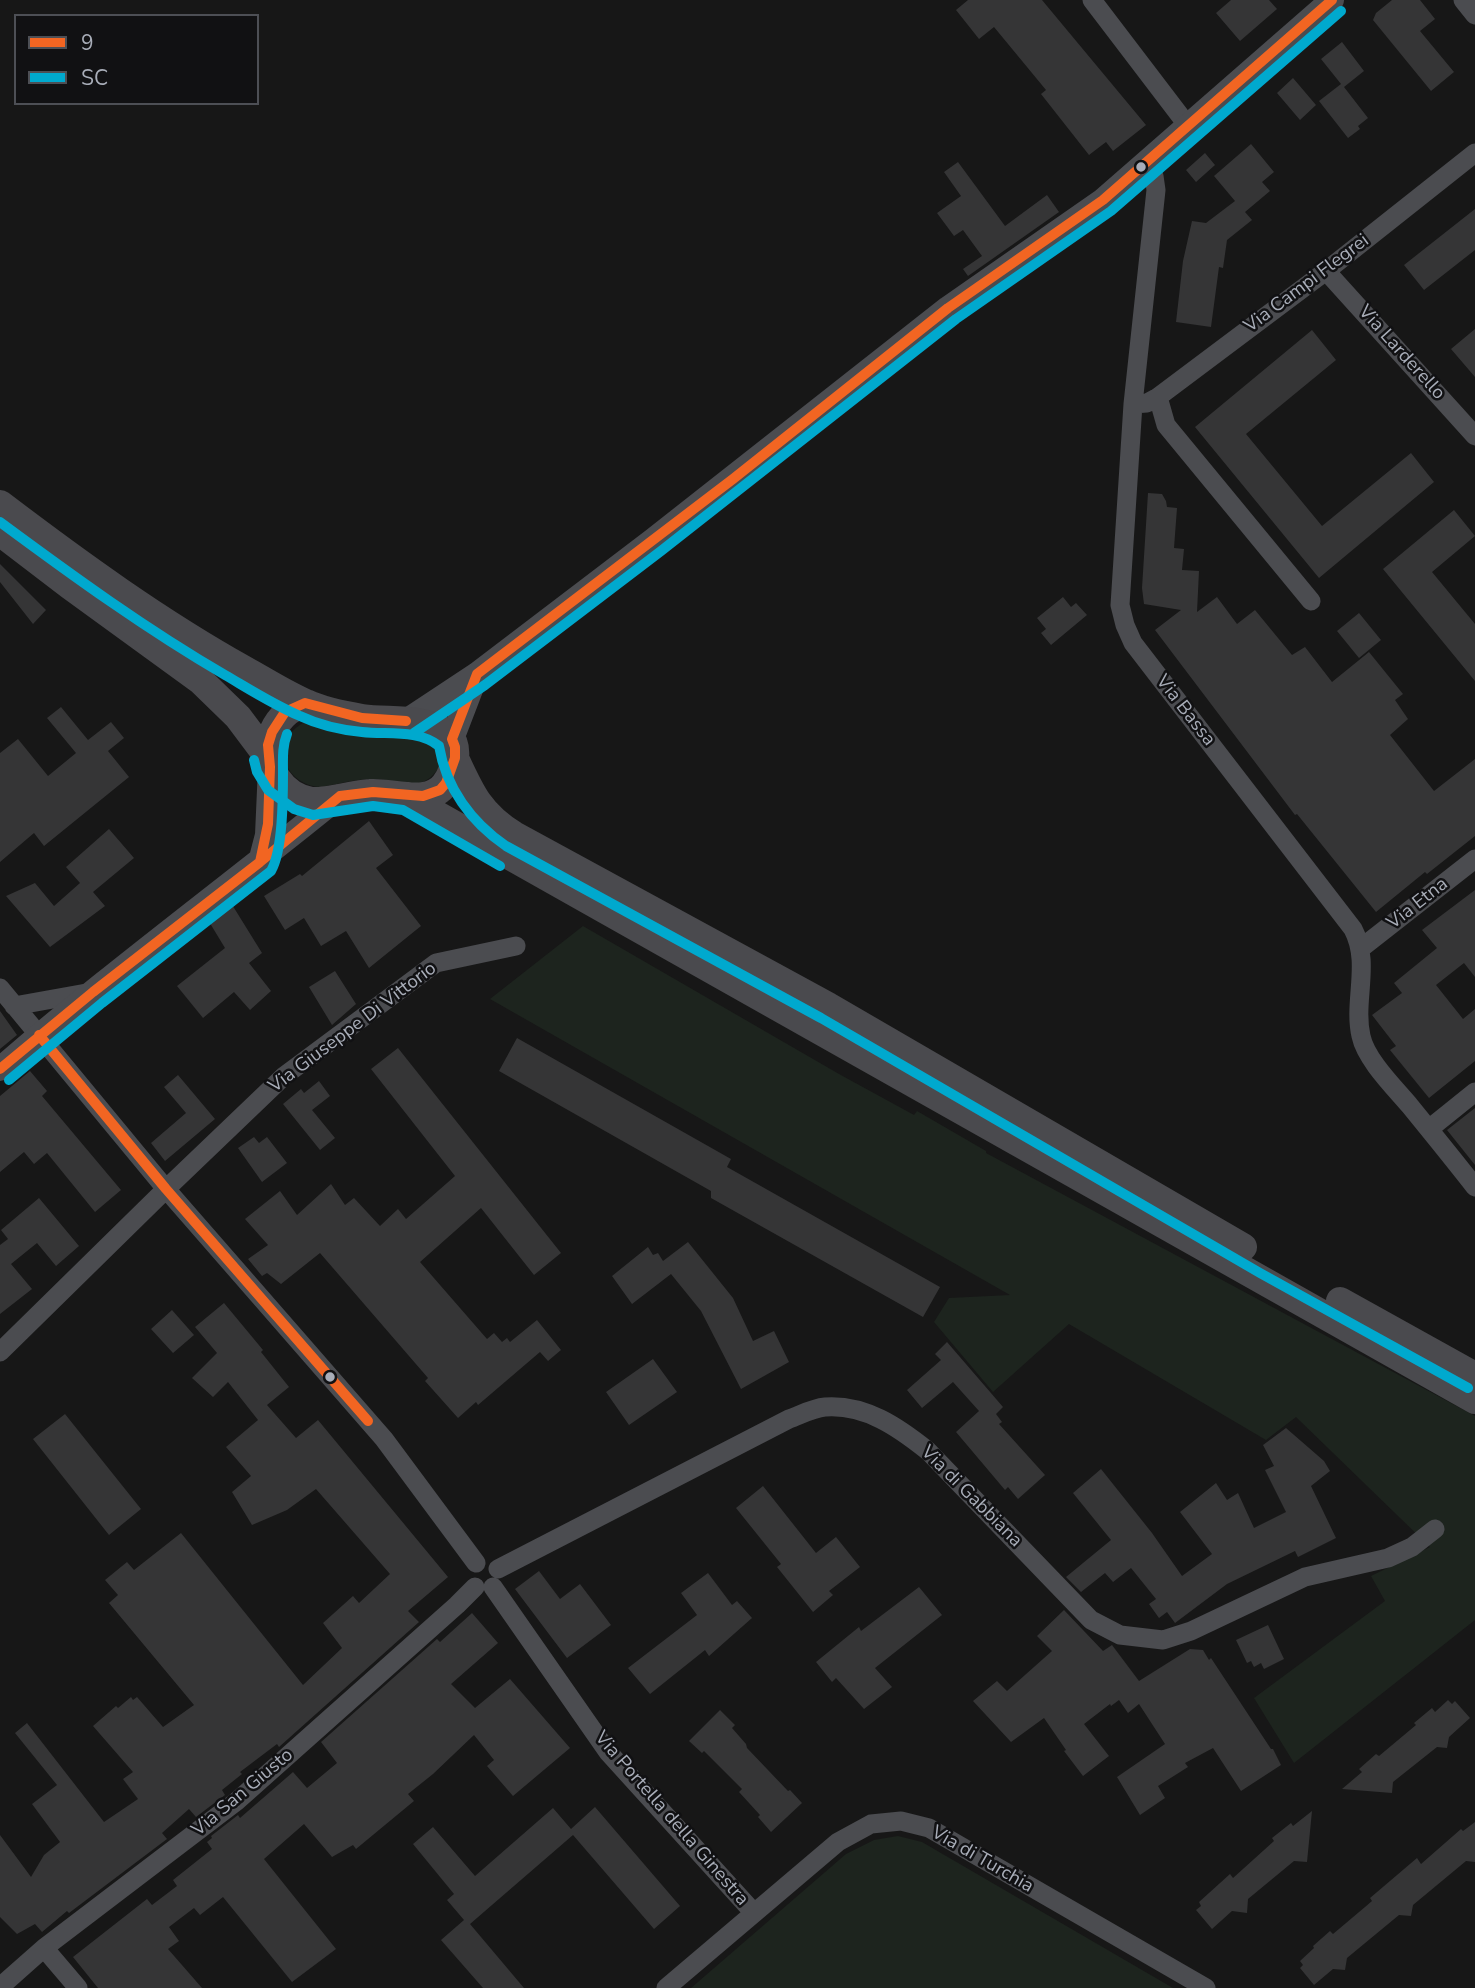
<!DOCTYPE html>
<html>
<head>
<meta charset="utf-8">
<style>
  body { margin:0 }
  #map { position:relative; width:1475px; height:1988px; overflow:hidden; background:#171717; font-family:"Nunito Sans",sans-serif }
  canvas { display:block }
  .legend { position:absolute; left:14px; top:14px; width:245px; height:91px; box-sizing:border-box; background:#111113; border:2px solid #4d4f55; margin:0; padding:9px 12px; list-style:none; font-size:21px; color:#a8adb8 }
  .legend li { display:flex; align-items:center; gap:14px; height:35px }
  .legend b { width:35px; border:2px solid #4d4f55 }
</style>
</head>
<body>
<div id="map">
<canvas width="1475" height="1988"></canvas>
<ul class="legend">
<li><b style="height:9px;background:#f26522"></b>9</li>
<li><b style="height:9px;background:#00a9ce"></b>SC</li>
</ul>
</div>
<script>
const ctx = document.querySelector('canvas').getContext('2d');
ctx.lineJoin = 'round';
function paint(path, color) { ctx.fillStyle = color; ctx.fill(path, 'evenodd'); }
function trace(path, color, width, dash) { ctx.strokeStyle = color; ctx.lineWidth = width; ctx.lineCap = dash ? 'butt' : 'round'; ctx.setLineDash(dash || []); ctx.stroke(path); }
function write(font, color, halo, rows, align = 'center') {
  ctx.font = font + ' "Nunito Sans",sans-serif'; ctx.lineWidth = 5; ctx.setLineDash([]); ctx.textBaseline = 'middle'; ctx.strokeStyle = halo; ctx.fillStyle = color; for (const [text, x, y, turn = 0] of rows) {
    ctx.save(); ctx.translate(x, y); ctx.rotate((+turn || 0) * Math.PI / 180); ctx.textAlign = isNaN(turn) ? turn : align; if (halo) ctx.strokeText(text, 0, 0); ctx.fillText(text, 0, 0); ctx.restore();
  }
}
paint(new Path2D(`
  M307 721C324 720 341 730 359 732 378 735 463 728 439 767 434 775 427 782 418 783 406 785 389 779 376 779 356 778 337 785 318 787 280 781 270 738 307 721Z
  M583 926 839 1074 914 1115 917 1111 986 1151V1153L1475 1416V1620L1294 1763 1254 1698 1385 1601 1371 1576 1430 1547 1296 1417 1266 1440 1069 1324 993 1392 934 1322 949 1298 1010 1295 490 999Z
  M898 1836 922 1842 1173 1988H691L846 1854 874 1840Z`), '#1d241e');
paint(new Path2D(`
  M968 0H1042L1146 125 1113 151 1106 142 1089 155 1041 94 1046 90 994 27 979 39 956 10Z
  M1231 0H1269L1277 9 1240 41 1216 13Z
  M1392 0H1420L1435 19 1420 31 1454 72 1431 91 1373 20 1376 13Z
  M1342 42 1364 71 1344 87 1368 118 1358 126 1360 129 1348 138 1319 101 1341 84 1321 59Z
  M1293 78 1316 105 1300 120 1277 93Z
  M1251 144 1274 172 1262 182 1270 191 1245 212 1252 220 1227 240 1223 268 1219 267 1211 327 1176 322 1183 261 1192 221 1206 223 1235 201 1214 176Z
  M1205 153 1215 165 1196 182 1186 170Z
  M958 162 1005 226 1047 195 1059 212 968 276 963 269 982 256 963 230 954 236 937 213 961 196 944 172Z
  M1475 209V250L1424 290 1404 265Z
  M1475 329V377L1451 349Z
  M1312 330 1336 360 1246 434 1322 526 1411 453 1434 482 1319 578 1195 427Z
  M1148 493 1162 494 1166 501 1167 507 1177 508 1174 548 1184 549 1182 570 1199 571 1197 612 1217 597 1237 624 1255 610 1292 655 1305 647 1332 682 1369 652 1403 694 1395 700 1408 719 1390 735 1434 791 1475 759V836L1427 874 1425 872 1376 912 1297 814 1295 815 1155 630 1181 610 1144 604 1142 588Z
  M1454 510 1475 536 1432 572 1475 624V681L1383 569Z
  M0 564 46 610 33 624 0 582Z
  M1063 597 1071 607 1076 603 1087 615 1051 645 1041 633 1046 629 1037 618Z
  M1359 613 1381 640 1359 658 1337 631Z
  M61 707 88 740 111 722 124 738 108 751 129 777 44 846 34 833 0 862V753L18 739 48 776 76 753 47 718Z
  M369 821 393 855 376 868 421 926 369 968 346 931 321 946 304 918 285 930 264 896 300 874 302 876Z
  M109 829 134 858 93 892 105 906 50 947 6 896 35 883 54 906 80 883 66 867Z
  M1475 890V977L1464 963 1436 985 1463 1019 1475 1009V1061L1429 1098 1390 1050 1396 1046 1372 1015 1402 993 1394 983 1437 948 1422 930Z
  M231 903 262 953 249 963 271 991 250 1010 234 992 203 1018 177 986 225 948 208 920Z
  M335 971 356 1004 332 1025 309 987Z
  M0 1011 17 1035 0 1049Z
  M517 1038 731 1159 727 1167 940 1287 923 1317 711 1198V1191L499 1071Z
  M398 1048 561 1253 534 1275 481 1208 420 1262 487 1339 494 1333 502 1342 507 1338 510 1342 537 1320 561 1350 548 1361 540 1352 478 1405 476 1402 458 1418 425 1381 428 1378 320 1253 281 1284 267 1273 262 1276 248 1259 268 1245 245 1219 280 1191 297 1215 331 1184 345 1205 354 1198 380 1226 398 1209 406 1219 455 1176 371 1069Z
  M30 1071 47 1091 42 1096 121 1190 95 1212 47 1153 34 1164 24 1152 0 1172V1096Z
  M178 1075 215 1119 165 1161 151 1143 186 1113 164 1087Z
  M319 1081 330 1096 312 1110 335 1138 320 1150 283 1104 301 1089 304 1093Z
  M1475 1108V1165L1447 1130Z
  M254 1137 259 1143 267 1137 287 1163 262 1182 238 1148Z
  M39 1198 79 1246 56 1266 37 1243 11 1264 32 1289 0 1314V1245L8 1239 1 1230Z
  M688 1242 733 1298 753 1341 774 1331 789 1362 741 1389 701 1311 671 1274 632 1304 612 1276 648 1247 653 1255 658 1253 663 1261Z
  M224 1303 263 1350 261 1352 289 1387 267 1405 296 1438 318 1420 448 1577 408 1611 419 1622 279 1747 277 1744 240 1772 242 1774 222 1790 225 1795 196 1817 189 1809 162 1833 167 1839 69 1913 67 1911 42 1932 35 1924 17 1934 0 1917V1835L31 1877 44 1855 60 1842 32 1804 57 1785 15 1733 27 1723 104 1822 138 1799 123 1779 133 1772 93 1726 116 1706 118 1708 131 1697 133 1700 137 1697 163 1727 194 1705 109 1603 118 1595 105 1580 127 1562 134 1570 181 1533 303 1685 342 1648 323 1623 353 1596 359 1603 390 1574 316 1489 287 1510 252 1525 232 1492 251 1476 226 1447 258 1420 228 1382 213 1397 192 1378 217 1353 195 1327Z
  M172 1310 194 1335 173 1353 151 1329Z
  M947 1342 1003 1407 996 1414 1002 1422 999 1424 1045 1475 1018 1499 1008 1487 1005 1490 956 1432 979 1411 953 1382 922 1408 907 1390 941 1360 935 1354Z
  M653 1359 677 1392 629 1425 606 1392Z
  M65 1414 141 1509 109 1535 33 1439Z
  M1286 1428 1324 1461 1330 1471 1311 1486 1336 1538 1298 1557 1295 1551 1227 1584 1175 1623 1167 1612 1159 1618 1149 1604 1156 1599 1131 1568 1113 1582 1105 1573 1081 1592 1066 1577 1111 1540 1073 1493 1101 1469 1152 1533 1182 1576 1212 1554 1180 1512 1216 1483 1227 1500 1238 1493 1254 1528 1286 1512 1265 1470 1274 1466 1263 1445Z
  M763 1486 816 1553 836 1537 860 1567 829 1591 833 1595 813 1612 777 1567 781 1564 736 1508Z
  M539 1571 560 1599 580 1584 611 1625 567 1658 515 1589Z
  M708 1573 732 1605 737 1601 752 1618 709 1656 705 1650 650 1694 628 1668 697 1615 681 1593Z
  M919 1587 942 1615 875 1668 892 1687 864 1709 836 1678 832 1682 816 1662 859 1627 861 1631Z
  M1064 1610 1103 1651 1112 1645 1139 1681 1190 1649 1203 1650 1209 1660 1211 1658 1271 1749H1273L1281 1765 1241 1791 1213 1748 1185 1763 1188 1767 1158 1786 1165 1798 1140 1815 1117 1777 1165 1744 1139 1704 1128 1713 1119 1700 1111 1706 1110 1704 1084 1724 1109 1756 1083 1776 1064 1751 1066 1750 1044 1718 1011 1742 973 1701 997 1681 1007 1691 1052 1651 1037 1636Z
  M472 1613 498 1643 451 1684 475 1708 510 1679 570 1748 513 1796 487 1766 494 1760 474 1735 433 1774 408 1794 414 1801 356 1849 353 1845 332 1857 304 1824 264 1859 336 1949 292 1982 223 1897 200 1915 194 1908 169 1927 179 1941 168 1949 202 1988H98L73 1957 147 1899 152 1905 177 1886 173 1880 212 1849 207 1842 212 1838 211 1836 238 1815 240 1818 293 1772 307 1788 337 1763 321 1742 437 1639 440 1642Z
  M1268 1625 1284 1659 1264 1669 1261 1663 1254 1667 1251 1661 1247 1663 1236 1640Z
  M1448 1700 1452 1704 1455 1701 1470 1718 1449 1737 1447 1748 1437 1747 1393 1782 1392 1793 1342 1789 1362 1772 1359 1769 1376 1754 1379 1756 1416 1725 1414 1723 1432 1708 1435 1712Z
  M720 1710 735 1725 732 1728 746 1744 747 1748 788 1791 790 1790 802 1803 771 1832 758 1817 760 1815 739 1792 742 1789 704 1751 702 1753 689 1741Z
  M595 1807 680 1906 654 1929 573 1835 470 1924 524 1988H483L441 1940 464 1920 447 1900 454 1894 413 1844 433 1827 475 1876 553 1808 571 1829Z
  M1312 1811 1307 1862 1294 1861 1248 1899 1247 1913 1232 1911 1212 1929 1196 1910 1201 1906 1199 1902 1230 1874 1233 1878 1274 1841 1272 1838 1291 1823 1293 1826Z
  M1475 1822V1862L1466 1861 1413 1905 1411 1916 1399 1915 1347 1958 1345 1970 1333 1969 1314 1985 1300 1968 1303 1965 1300 1961 1314 1948 1313 1946 1330 1931 1333 1934 1365 1907 1372 1901 1370 1898 1417 1858 1421 1864 1461 1829 1463 1831Z`), '#353536');
trace(new Path2D(`
  M1092 0 1188 126
  M1463 0 1475 15
  M1144 163 1154 176 1156 190 1133 404 1120 605 1125 625 1133 643 1353 929C1371 963 1353 1001 1361 1036 1366 1060 1395 1088 1410 1106 1432 1133 1454 1160 1475 1187
  M1326 271 1475 436
  M1158 397 1166 425 1311 601
  M1133 404 1147 403 1158 397 1326 271 1475 153
  M1360 949 1475 859
  M0 988 166 1189 384 1439 476 1563
  M14 1006 92 992
  M1429 1129 1475 1092
  M0 1352 166 1189 284 1076 436 963 516 946
  M498 1569 789 1419C800 1415 813 1408 825 1407 865 1404 898 1427 928 1451L1091 1620 1120 1635 1163 1640 1191 1631 1305 1577 1388 1558 1412 1547 1435 1529
  M493 1587 608 1752 754 1913
  M44 1948 78 1988
  M0 1987 44 1948 237 1801 457 1605 475 1587
  M666 1988 838 1842 871 1824 901 1821 929 1828 1206 1988`), '#4b4c50', 19);
trace(new Path2D(`
  M406 721 477 674 653 540 948 308 1103 200 1332 0
  M452 739 477 674
  M260 862 267 835 270 767
  M0 1069C110 974 227 888 340 796`), '#4b4c50', 24);
trace(new Path2D(`
  M0 504C79 564 159 622 245 670 265 681 285 694 306 703 323 711 344 715 362 718 388 722 422 716 445 732 462 743 455 770 445 784 429 807 392 791 370 793 354 794 325 802 312 801 283 797 262 766 270 739 276 720 287 709 305 703
  M0 532 69 585 201 681 238 717 268 757
  M455 758C471 793 480 814 514 835L828 1006 1243 1247
  M408 796 439 816 1475 1400
  M1340 1301 1475 1376`), '#4a4a4e', 28);
trace(new Path2D(`
  M260 862 268 824 270 767 268 745 272 732 285 712 305 703 362 718 406 721
  M39 1035 166 1189 368 1421
  M0 1069 93 992 260 862 340 796 373 792 423 796 440 790 446 783 455 758V747L452 739 477 674 733 479 948 308 1103 200 1332 0`), '#f26522', 10);
trace(new Path2D(`
  M0 522C73 576 146 629 225 675 249 689 274 705 300 716 319 725 341 730 362 732 387 735 418 729 439 746 446 788 471 822 506 846L821 1018 1260 1273 1468 1388
  M414 733 485 685 661 551 956 319 1111 211 1341 11
  M254 760 257 772 268 790 294 809 313 815 373 806 403 810 500 866
  M9 1080 102 1003 271 871C283 850 283 798 283 772 283 759 282 747 287 734`), '#00a9ce', 10);
for (const [x, y, r, color] of [
  [1141,167,6,"#a8adb8"],
  [330,1377,6,"#a8adb8"]
]) { const dot = new Path2D(); dot.arc(x, y, r, 0, 2 * Math.PI); ctx.fillStyle = color; ctx.fill(dot); trace(dot, '#111113', 2.5); }
write('19px', '#a8adb8', '#111113', [
  ["Via Campi Flegrei",1307,284,-37],
  ["Via Larderello",1401,353,48],
  ["Via Bassa",1185,711,52],
  ["Via Etna",1418,904,-38],
  ["Via Giuseppe Di Vittorio",353,1028,-37],
  ["Via di Gabbiana",971,1497,45],
  ["Via San Giusto",243,1793,-40],
  ["Via Portella della Ginestra",671,1819,49],
  ["Via di Turchia",982,1860,30]
]);
</script>
</body>
</html>
